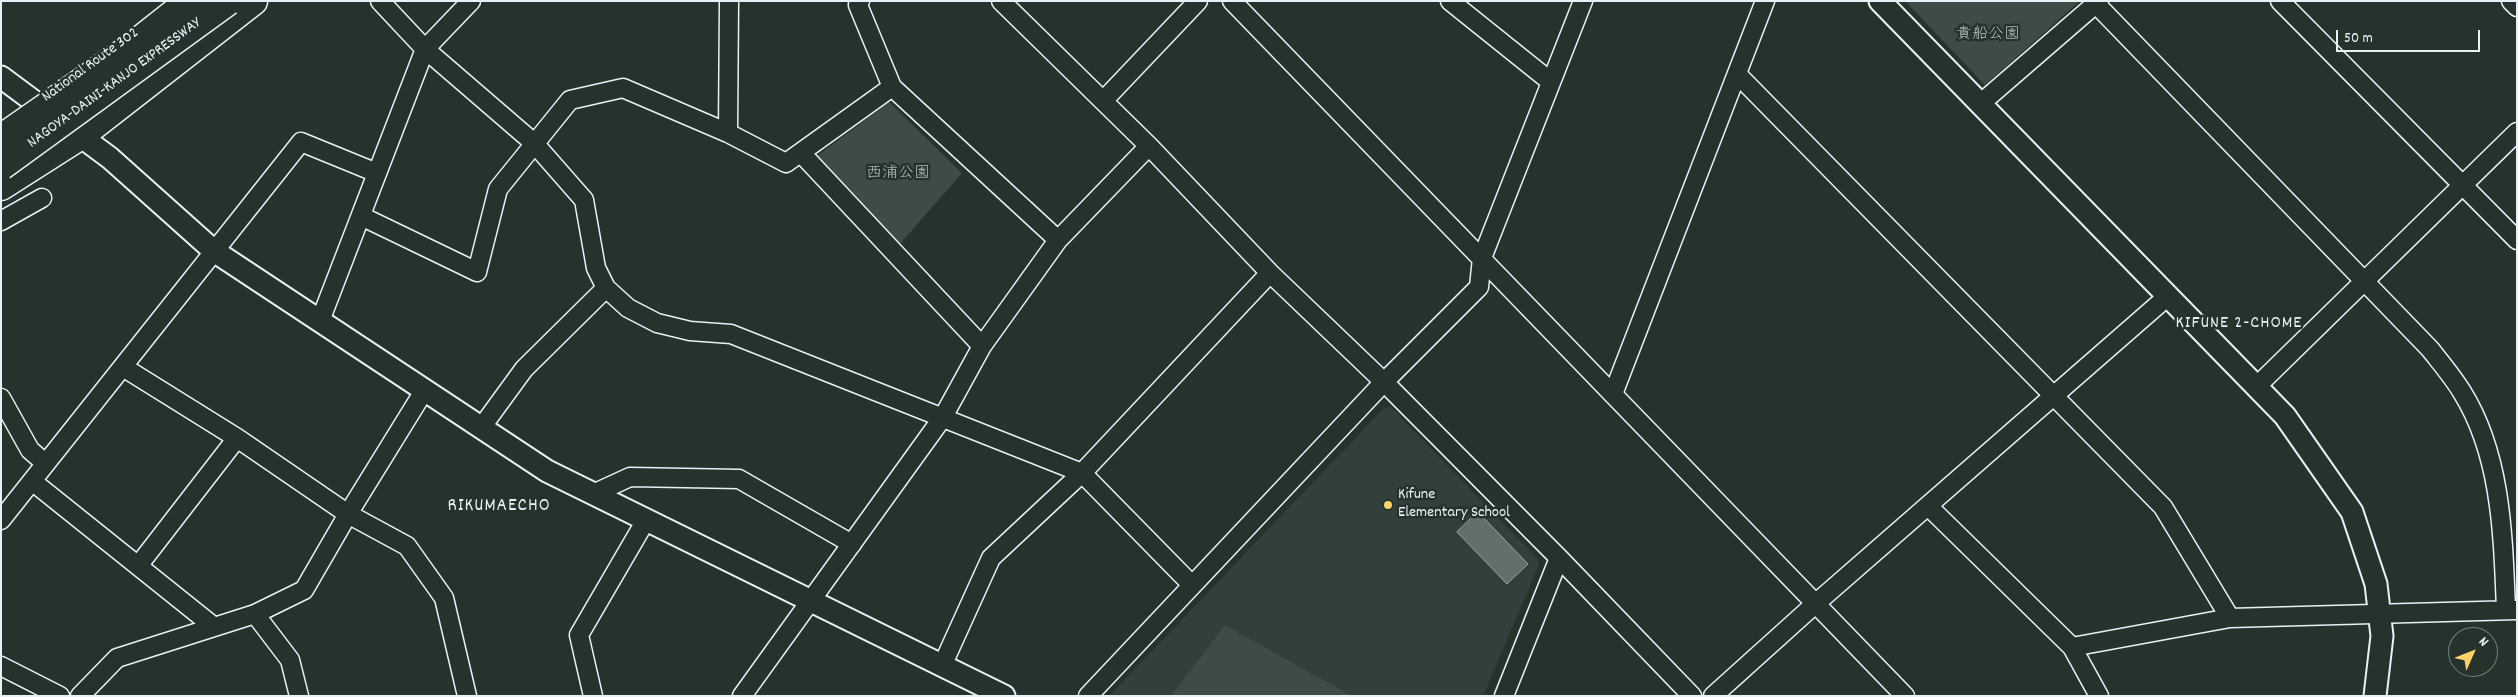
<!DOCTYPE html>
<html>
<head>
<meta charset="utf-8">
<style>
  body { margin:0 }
  #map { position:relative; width:2518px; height:697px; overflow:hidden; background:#26332d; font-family:Dekko,sans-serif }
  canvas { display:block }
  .frame { position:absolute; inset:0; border:2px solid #e8f1f8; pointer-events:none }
  .north { position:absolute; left:2448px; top:627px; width:50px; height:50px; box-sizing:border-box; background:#26332d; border:1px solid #747f7e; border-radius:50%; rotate:46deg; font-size:14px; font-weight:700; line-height:20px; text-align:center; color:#e8f1f8 }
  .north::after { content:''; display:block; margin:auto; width:18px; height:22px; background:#ffd166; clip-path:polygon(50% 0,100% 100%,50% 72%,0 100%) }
  .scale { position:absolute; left:2336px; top:30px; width:144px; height:22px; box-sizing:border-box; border:2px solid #e8f1f8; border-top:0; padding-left:6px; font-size:15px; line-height:18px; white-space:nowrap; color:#e8f1f8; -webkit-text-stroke:4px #26332d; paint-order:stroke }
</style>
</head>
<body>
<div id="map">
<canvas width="2518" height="697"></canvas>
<div class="frame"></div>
<div class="north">N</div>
<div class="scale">50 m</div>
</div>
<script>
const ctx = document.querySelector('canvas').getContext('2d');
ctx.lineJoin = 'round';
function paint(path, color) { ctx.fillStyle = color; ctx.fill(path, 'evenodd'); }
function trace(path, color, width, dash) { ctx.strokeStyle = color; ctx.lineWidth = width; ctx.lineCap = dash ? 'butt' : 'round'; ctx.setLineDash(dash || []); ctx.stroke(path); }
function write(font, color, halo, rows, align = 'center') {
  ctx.font = font + ' Dekko,"Klee One",sans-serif'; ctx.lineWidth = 5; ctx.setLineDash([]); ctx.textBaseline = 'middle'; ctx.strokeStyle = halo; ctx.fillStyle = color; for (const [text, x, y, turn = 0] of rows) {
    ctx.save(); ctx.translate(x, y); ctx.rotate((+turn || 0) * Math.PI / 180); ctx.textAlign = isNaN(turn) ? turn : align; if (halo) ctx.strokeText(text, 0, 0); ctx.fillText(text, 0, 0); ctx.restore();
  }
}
paint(new Path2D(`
  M1391 407 1538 559 1539 565 1483 696H1109L1384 408Z`), '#333f3a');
paint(new Path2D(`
  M1905 1H2080L1985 85Z
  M889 102 962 173 899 245 817 156Z
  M1225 625 1352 696H1171Z`), '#3e4b47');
const water = new Path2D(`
  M1478 512 1528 564 1507 584 1457 532Z`);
paint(water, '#636f6d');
trace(water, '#98a3a5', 1);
const minor = new Path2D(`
  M380 1 425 49 534 143 584 200 596 268 606 288 628 308 657 323 690 331 731 334 1082 473 1192 585
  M860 1 858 5 892 87 1058 240
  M1001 1 1149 146 1270 273 1384 382 1559 558 1692 696
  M1232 1 1905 696
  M1450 1 1551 82
  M2280 1 2517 240
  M2511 1 2517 7
  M2096 4 2430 349C2441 363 2453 377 2462 392 2502 456 2503 537 2506 610
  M1737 74 2163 507 2230 618
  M1103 101 1198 1
  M1980 104 2099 1
  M728 133 729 1
  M801 153 982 346
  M361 216 477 272 498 189 570 100 623 88 728 133 786 163 892 87
  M1 221 42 198
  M320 321 425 49 471 1
  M123 367 237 438 348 514 407 546 444 598 467 696
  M2256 387 2517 132
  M1613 394 1765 1
  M1 398 30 450 45 463
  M481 428 524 369 606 288
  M32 481 213 626
  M593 494 630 477 739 479 852 544
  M1928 506 2072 647 2099 696
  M1 520 301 142 377 173
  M138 566 237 438
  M255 614 290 660 299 696
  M2072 647 2230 618 2516 610
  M1 666 60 696
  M942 666 991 558 1082 473 1270 273
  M80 696 117 658 255 614 304 590 348 514 424 391
  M593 696 579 635 646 520
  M742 696 943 417 982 346 1058 240 1149 146
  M1088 696 1384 382 1479 287 1482 258 1583 1
  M1504 696 1559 558
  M1713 696 1814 605 2168 296`);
const tertiary = new Path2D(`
  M1880 1 2285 416 2352 512 2376 584 2382 636 2375 696
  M1 77 110 158 214 251 547 471 1004 696`);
const trunk = new Path2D(`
  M1 186 81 135 253 1`);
trace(minor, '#e8f1f8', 21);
trace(tertiary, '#e8f1f8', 25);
trace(trunk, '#e8f1f8', 31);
trace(minor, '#26332d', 18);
trace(tertiary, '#26332d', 21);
trace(trunk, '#26332d', 28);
const motorwayBridge = new Path2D(`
  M1 139 127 51 190 1
  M1 166 228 1`);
trace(motorwayBridge, '#e8f1f8', 31, []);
trace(motorwayBridge, '#26332d', 28);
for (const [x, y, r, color] of [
  [1388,505,5,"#ffd166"]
]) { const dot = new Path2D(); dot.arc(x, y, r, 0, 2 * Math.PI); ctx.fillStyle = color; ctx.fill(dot); trace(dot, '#26332d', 2); }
write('16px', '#b5bfc3', '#26332d', [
  ["貴船公園",1988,36],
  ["西浦公園",898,175]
]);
write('16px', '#e8f1f8', '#26332d', [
  ["National Route 302",91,66,-36],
  ["NAGOYA-DAINI-KANJO EXPRESSWAY",115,84,-36]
]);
write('16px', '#e8f1f8', '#26332d', [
  ["Kifune",1398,496],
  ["Elementary School",1398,514]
], 'left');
ctx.letterSpacing = '1px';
write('18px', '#e8f1f8', '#26332d', [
  ["KIFUNE 2-CHOME",2239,325]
]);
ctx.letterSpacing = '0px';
ctx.letterSpacing = '1px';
write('19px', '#e8f1f8', '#26332d', [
  ["RIKUMAECHO",499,507]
]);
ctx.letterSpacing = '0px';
</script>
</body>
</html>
